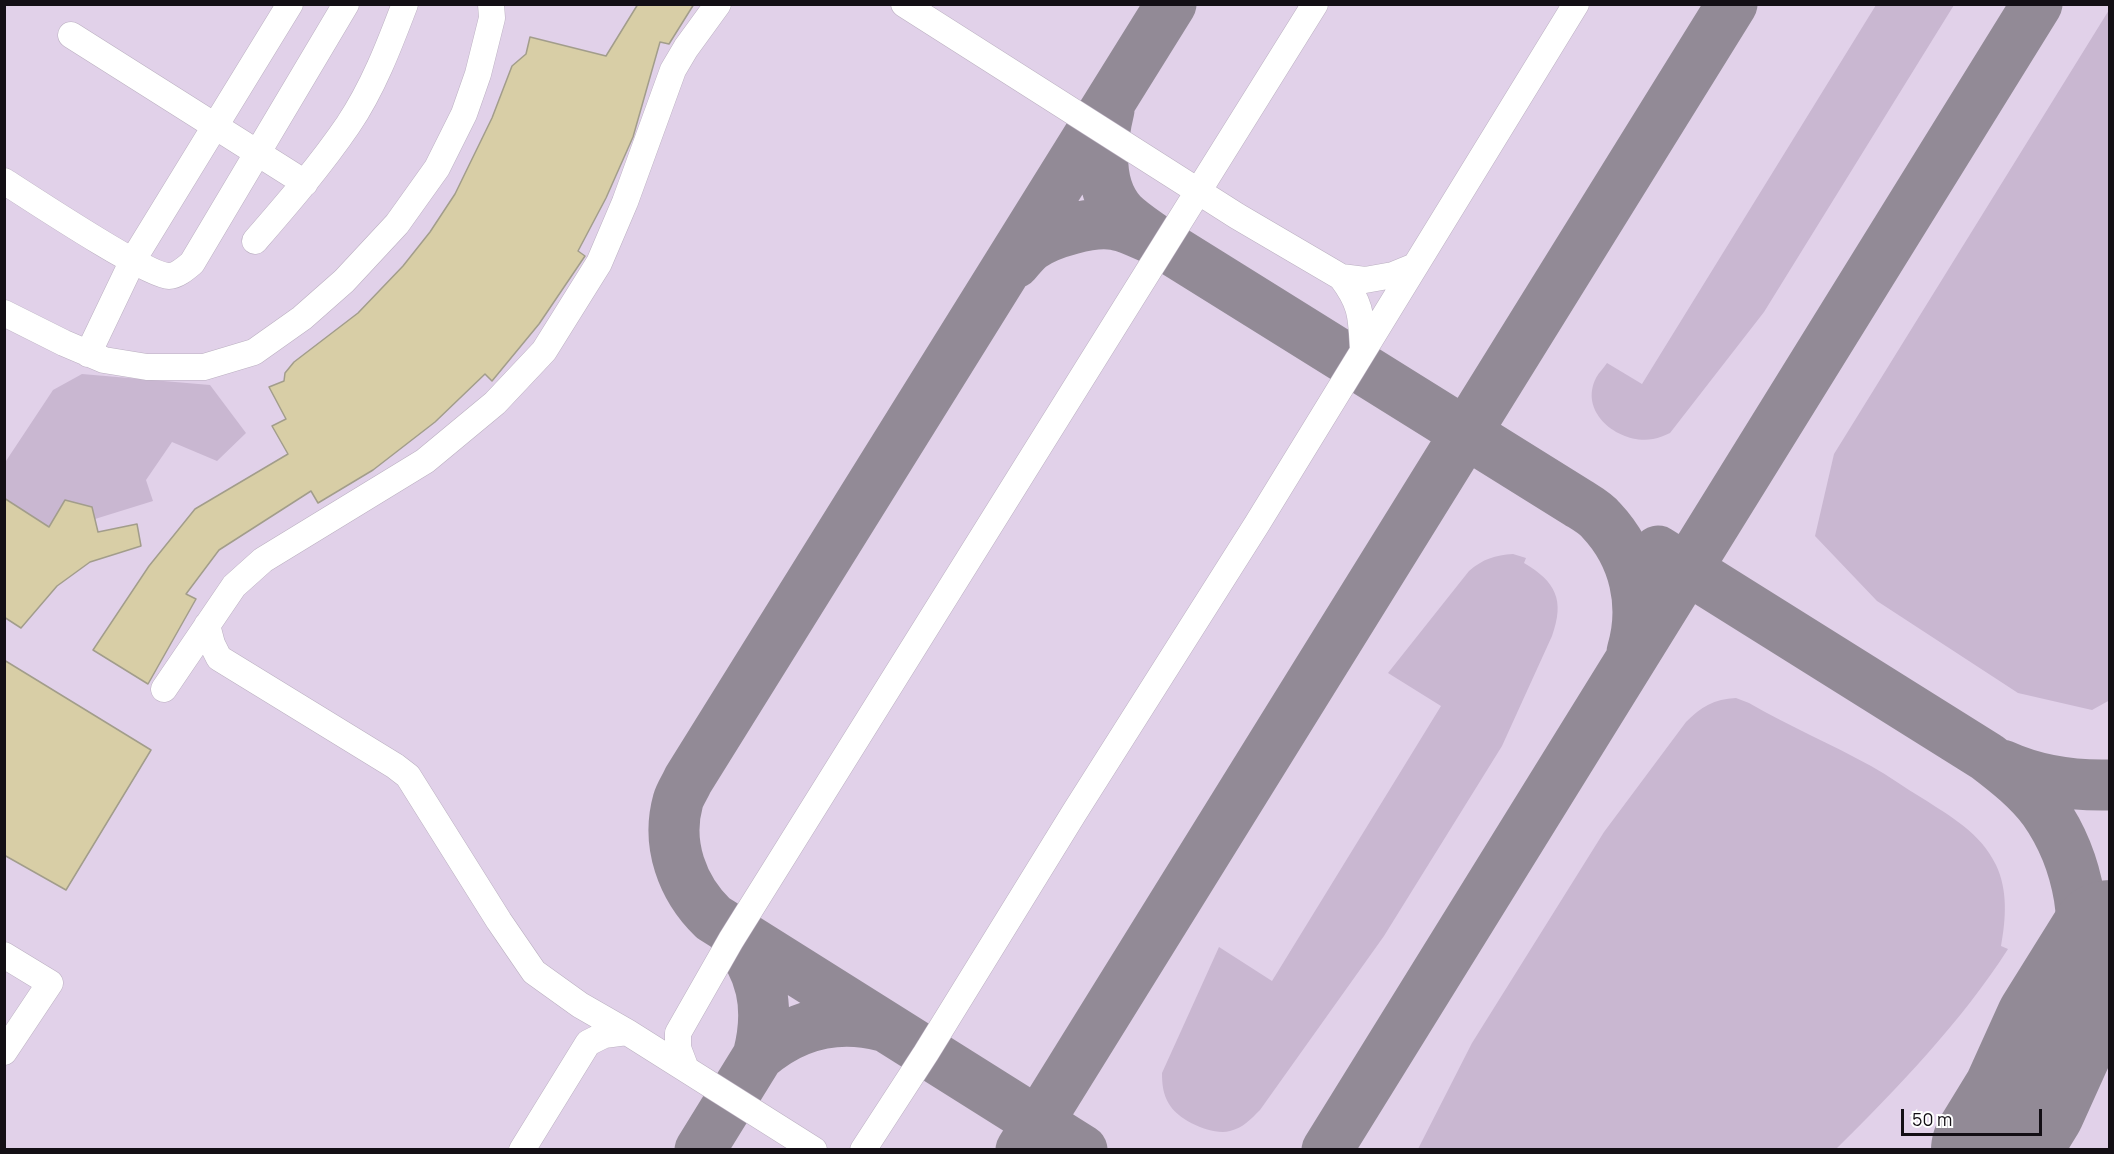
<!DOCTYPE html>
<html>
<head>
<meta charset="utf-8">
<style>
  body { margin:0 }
  #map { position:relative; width:2114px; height:1154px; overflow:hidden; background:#e8ddee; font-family:Manrope,sans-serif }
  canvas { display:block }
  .frame { position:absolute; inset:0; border:6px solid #130f15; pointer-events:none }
  .scale { position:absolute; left:1901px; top:1109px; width:141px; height:27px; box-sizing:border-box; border:3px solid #130f15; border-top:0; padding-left:8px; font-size:18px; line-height:21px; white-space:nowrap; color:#130f15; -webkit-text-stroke:4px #fff; paint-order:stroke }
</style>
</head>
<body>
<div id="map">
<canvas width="2114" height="1154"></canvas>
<div class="frame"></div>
<div class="scale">50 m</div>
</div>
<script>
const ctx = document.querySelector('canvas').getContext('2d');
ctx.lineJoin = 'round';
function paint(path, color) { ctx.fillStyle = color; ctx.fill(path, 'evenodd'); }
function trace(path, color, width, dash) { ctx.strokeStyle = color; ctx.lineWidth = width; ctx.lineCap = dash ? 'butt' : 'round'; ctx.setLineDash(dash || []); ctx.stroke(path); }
paint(new Path2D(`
  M5 5H2109V1149L5 1150Z`), '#e1d1e9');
paint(new Path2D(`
  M1876 5H1954L1764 312 1670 433C1665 435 1659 438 1653 439 1620 445 1578 413 1596 378 1599 372 1604 368 1607 363L1642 384Z
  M2109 10 2110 700 2092 710 2018 693 1877 601 1815 536 1834 454Z
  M82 374 210 385 246 433 217 461 172 442 146 480 153 501 95 519 92 507 65 500 49 527 5 498 4 464 53 390Z
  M1513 554 1526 558 1524 563C1556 582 1565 600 1552 636L1502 746 1384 936 1260 1110C1251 1119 1243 1128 1230 1131 1212 1136 1178 1120 1169 1104 1163 1094 1162 1084 1162 1073L1219 947 1272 981 1441 706 1388 673 1469 571C1483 559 1495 555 1513 554Z
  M1736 698 1749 703C1789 726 1831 744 1871 766 1889 776 1905 788 1922 798 1950 816 1981 833 1996 865 2008 890 2006 919 2001 946L2008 949C1962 1021 1897 1089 1836 1149H1418L1472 1043 1604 832 1686 722C1701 707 1714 699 1736 698Z`), '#c9b7d1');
trace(new Path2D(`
  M1109 110C1101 143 1096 186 1122 214 1132 224 1145 232 1156 240L1578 503C1586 508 1595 513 1601 520 1635 556 1646 605 1632 652
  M1015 263C1020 257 1025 251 1031 246 1049 233 1094 220 1116 225 1129 227 1143 235 1155 240
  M1658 551 1987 757C2008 773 2028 789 2044 810 2080 861 2092 931 2074 990 2070 1003 2062 1016 2057 1028
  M2002 765C2037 781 2072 786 2110 785
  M730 930C762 969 771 1007 758 1056
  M700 1150 758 1056C794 1025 837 1014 883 1026
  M1021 1150 1732 4
  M1082 1150 713 918C682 888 666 844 678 801 680 794 685 787 688 780L1171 4
  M1327 1150 2037 4
  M1964 1150 2024 1101`), '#928a96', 51);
trace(new Path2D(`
  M1994 1150 2024 1101 2057 1028 2110 943`), '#928a96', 126);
const building = new Path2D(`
  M638 4H694L669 44 660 42 633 137 606 198 578 251 585 256 539 324 492 381 485 374 435 422 373 470 318 503 311 491 219 550 186 594 196 599 148 684 93 650 149 566 195 509 288 454 272 426 286 419 269 387 284 381 285 373 294 362 358 313 403 266 430 232 455 194 492 118 512 66 526 54 530 37 606 56Z
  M4 498 49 527 65 500 92 507 98 532 137 524 141 546 90 562 57 586 21 628 4 617Z
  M4 660 151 750 66 890 4 855Z`);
paint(building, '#d8cea6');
trace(building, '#a29d8b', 1.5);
const minor = new Path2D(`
  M904 4 1237 216 1341 277 1365 280 1393 275 1415 266
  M71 35 305 183
  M4 181C29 197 148 276 169 276 177 276 186 268 192 263L346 4
  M255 241C287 204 320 166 348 125 373 88 389 46 405 4
  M1341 277C1362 305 1361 316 1363 350
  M4 313 64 343 104 360 147 367H204L254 352 302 318 344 281 397 224 437 168 464 114 478 74 492 18 491 4
  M88 354 133 260 290 4
  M207 625 212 644 219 658 395 766 408 776 499 921 534 972 580 1005 627 1032
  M164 689 234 586 263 560 425 461 495 403 544 351 599 263 625 202 673 70 686 48 718 4
  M4 955 50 983 4 1052
  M686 1069 678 1048V1033L731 940 1315 4
  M522 1150 588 1043 604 1035 627 1032 814 1150
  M863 1150 926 1053 1074 813 1257 524 1576 4`);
trace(minor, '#bbb0c1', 27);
trace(minor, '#fff', 26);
</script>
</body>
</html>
